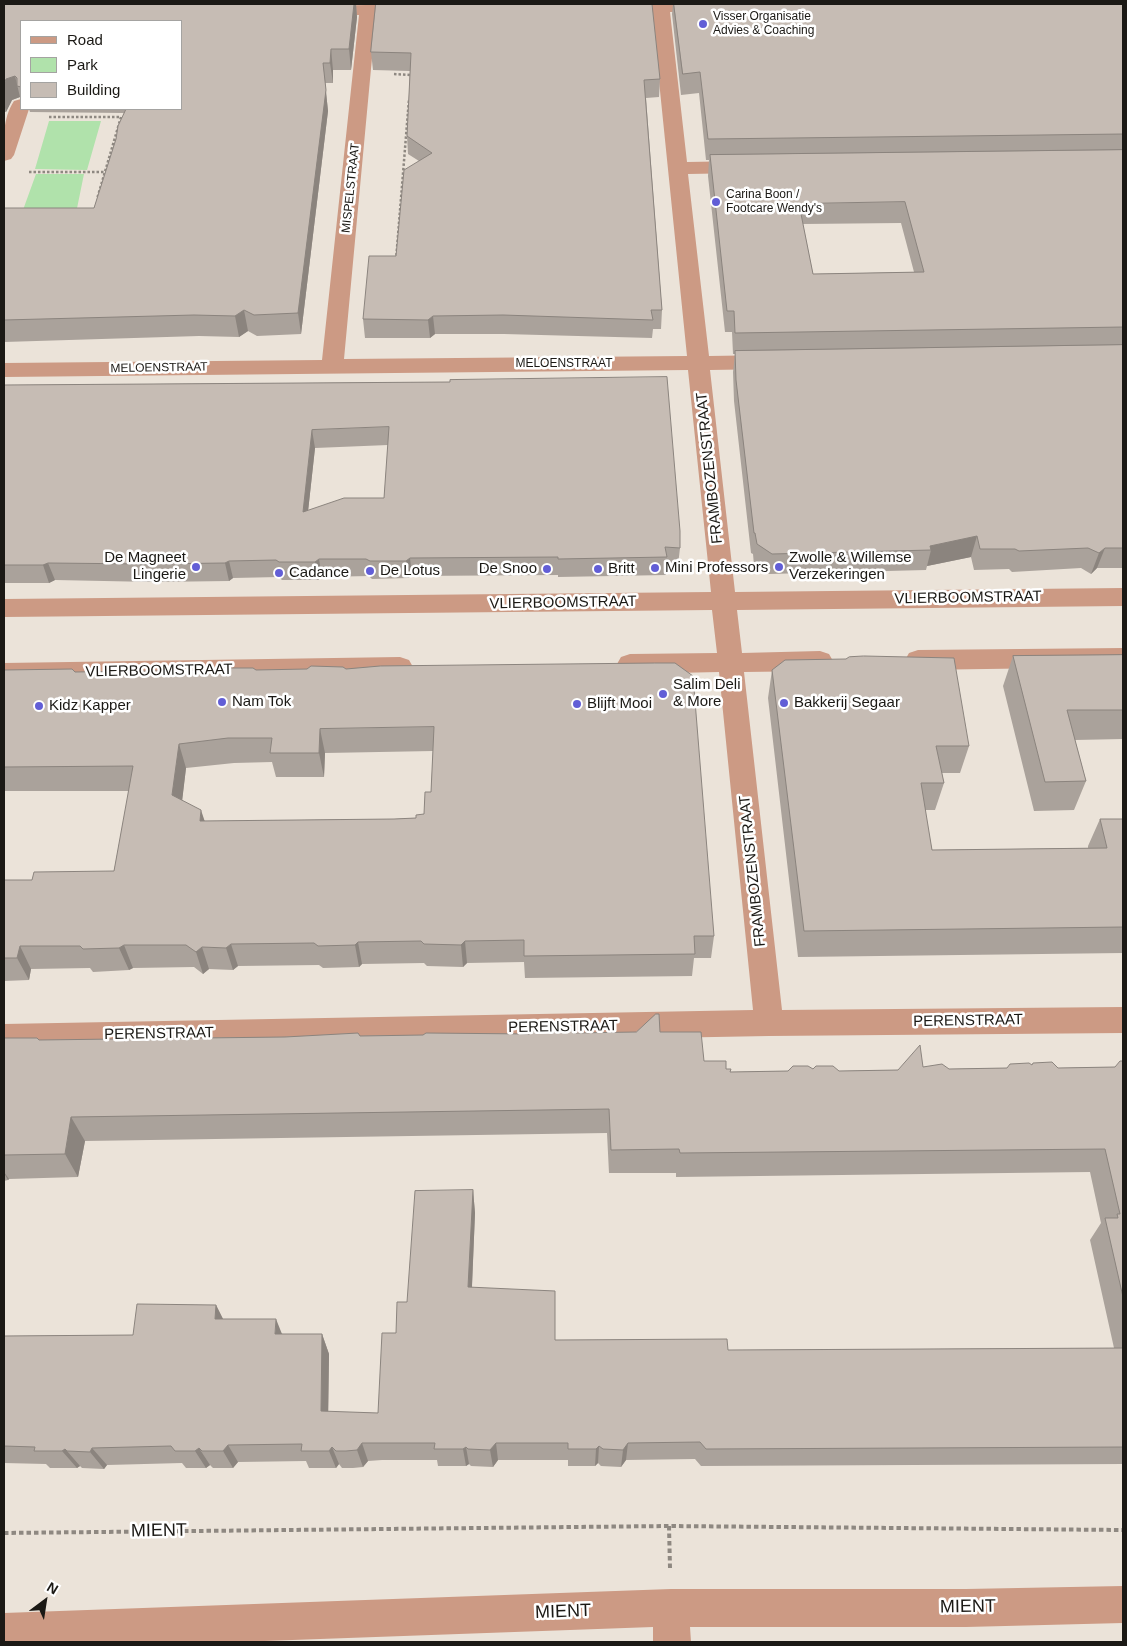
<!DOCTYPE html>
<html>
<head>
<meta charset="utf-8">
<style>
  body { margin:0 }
  #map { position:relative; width:1127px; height:1646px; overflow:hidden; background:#ebe3d9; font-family:Arial,sans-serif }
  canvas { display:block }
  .frame { position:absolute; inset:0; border:5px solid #1b1915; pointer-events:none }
  .legend { position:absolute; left:20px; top:20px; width:162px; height:90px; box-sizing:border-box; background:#fff; border:1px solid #a4a3a1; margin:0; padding:6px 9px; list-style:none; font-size:15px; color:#1b1915 }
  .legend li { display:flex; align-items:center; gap:10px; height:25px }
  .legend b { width:25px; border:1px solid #a4a3a1 }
  .north { position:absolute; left:20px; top:1576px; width:50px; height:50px; -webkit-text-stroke:4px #fff; paint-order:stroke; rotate:31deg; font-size:14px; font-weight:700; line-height:20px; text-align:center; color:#1b1915 }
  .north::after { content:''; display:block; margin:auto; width:18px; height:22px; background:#1b1915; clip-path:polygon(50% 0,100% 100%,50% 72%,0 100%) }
</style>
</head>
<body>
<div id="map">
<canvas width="1127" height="1646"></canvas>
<div class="frame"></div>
<ul class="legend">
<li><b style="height:6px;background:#cc9a84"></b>Road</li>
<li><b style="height:14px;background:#b0e2ab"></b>Park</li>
<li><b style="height:14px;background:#c6bcb4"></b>Building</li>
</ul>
<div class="north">N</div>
</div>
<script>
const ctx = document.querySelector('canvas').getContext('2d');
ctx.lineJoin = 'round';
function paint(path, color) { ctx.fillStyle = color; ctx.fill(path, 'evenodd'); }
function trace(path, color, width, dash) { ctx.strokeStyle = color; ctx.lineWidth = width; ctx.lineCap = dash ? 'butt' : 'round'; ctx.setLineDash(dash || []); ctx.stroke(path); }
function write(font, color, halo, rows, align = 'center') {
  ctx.font = font + ' Arial,sans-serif'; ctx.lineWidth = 5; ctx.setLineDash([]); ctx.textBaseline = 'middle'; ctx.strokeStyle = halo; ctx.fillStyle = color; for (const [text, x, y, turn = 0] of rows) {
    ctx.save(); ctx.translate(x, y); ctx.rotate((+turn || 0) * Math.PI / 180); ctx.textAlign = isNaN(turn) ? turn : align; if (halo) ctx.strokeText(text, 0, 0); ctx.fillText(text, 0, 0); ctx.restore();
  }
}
paint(new Path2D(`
  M49 121H101L87 170 35 169Z
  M36 174H84L74 223 19 221Z`), '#b0e2ab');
trace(new Path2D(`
  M394 74 411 75
  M49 117H121L97 199
  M29 172H105
  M396 260 409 99`), '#8e8881', 2.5, [2.5, 2]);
trace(new Path2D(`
  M669 1526 670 1568
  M4 1533 669 1526 1123 1530`), '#8e8881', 4, [4.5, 3]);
paint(new Path2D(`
  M412 4 418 5 421 9 418 13 376 15 344 359 687 356 652 12 609 11 606 7 608 4H716L718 6 715 10 709 11 670 12 687 162 745 161 752 163 755 167 752 171 745 173 688 174 709 356 772 355 780 357 783 362 780 367 772 369 710 370 735 592 1123 588V606L737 610 742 653 820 651 829 654 833 661 829 668 820 671 744 672 782 1010 1123 1007V1033L769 1036 4 1050V1024L753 1010 719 672 630 674 621 671 617 664 621 657 630 654 717 653 712 610 4 617V599L711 592 688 370 4 377V363L322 360 359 15 320 16 314 15 311 11 314 7 320 6Z
  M21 99V109H29L14 155 11 159 4 161C4 140 2 119 14 101Z
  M1123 648V667L918 670 909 667 905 660 909 653 918 650Z
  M400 657 409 660 413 667 409 674 400 677 4 683V663Z
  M1123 1586V1623L966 1627H690L691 1642H653V1627L237 1642H4V1613L671 1589H966Z`), '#cc9a84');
paint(new Path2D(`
  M4 4H356L357 17 351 70H333V83H325L328 111 301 334 257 336 248 331 239 337 199 336 4 342V208H94L124 113 30 112 29 109H181L21 21V101L20 97 12 100 6 112H4Z
  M376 4 660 79 659 97 646 98 662 310 661 329H653L652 338 504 334H435L430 338H365L363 319 396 256 419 161 408 154 407 136 410 71 373 70 371 52Z
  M673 4H1123V568H1097L1091 574 1081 568 1012 572 1009 569 974 570 971 557 927 566 926 570 769 574 754 565 753 554 751 553 734 401 733 372 735 354H733L732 332H725L708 176 709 160H706L699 93 681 95 672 14ZM901 223 914 272 813 274 803 224Z
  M450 382 680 548 678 565H667L666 575 558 577V575L412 576 408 578 372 579 369 576 322 577 318 580H282L279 577 233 578 229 581 153 582 55 580 49 583H4V385ZM388 445 384 498 308 511 315 448Z
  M1123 655V739L1075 740 1086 781 1074 810 1034 811 1003 686 1013 656Z
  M380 666 714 936 711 958H694L692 976 525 978 524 962 467 963 463 967 427 966 424 963 362 964 359 967 323 968 319 965 238 966 233 970 209 969 203 974 194 967 133 968 129 970 93 972 90 968 31 969 29 980 4 981V880H32L114 871 129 791H4V670L75 672 256 670 346 669ZM433 751 431 792 424 814 416 818 394 819 205 821 182 800 186 768 234 763 272 762 276 777H324L325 753Z
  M772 670 969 746 960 773H942L944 783 935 810H925L932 850 1088 848V846L1100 819H1123V953L798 957 768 698Z
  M660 1032 704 1061 726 1069 730 1072 788 1071 813 1069 839 1071 898 1070 923 1067 949 1069 1007 1068 1032 1065 1058 1068 1115 1067 1123 1061V1464L701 1466 695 1459 626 1460 621 1467 601 1466 598 1463 595 1466H568V1460H498L493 1467 471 1466 469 1464 466 1466H438L437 1460H382L368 1461 363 1467 353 1468H342L339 1464 336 1468H309L306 1461 238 1462 233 1468H213L210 1465 206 1468H186L182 1463 107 1465 104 1469 82 1468 80 1466 77 1468H50L46 1464 4 1463V1336L133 1335 216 1305 223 1319 283 1334H322L329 1354 328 1412 378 1413 396 1333 407 1302 473 1190 475 1213 472 1287 555 1340 728 1350 1114 1348 1090 1240 1101 1223 1090 1172 676 1177V1173H609L607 1133 85 1141 78 1177 9 1179 8 1180 4 1181V1038L39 1040Z`), '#aaa29b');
paint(new Path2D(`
  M354 4H356L357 17 351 70 349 49Z
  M331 49 333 70V83L330 63Z
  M323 63 328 111 301 334 298 313Z
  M15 76 20 97 12 100 6 112 4 103V85L6 79Z
  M244 310 248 331 239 337 235 316Z
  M433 316 435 334 430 338 428 320Z
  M312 430 315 448 306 530 303 512Z
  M977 536 971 557 927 566 931 550 930 546Z
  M1105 548 1097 568 1091 574 1099 553Z
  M410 558 412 576 408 578 406 561Z
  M319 559 322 577 318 580 315 562Z
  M229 561 233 578 229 581 225 563Z
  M48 563 55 580 49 583 43 565Z
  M320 729 325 753 324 777 319 753Z
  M179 744 186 768 180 819 172 795Z
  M201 810 209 834 200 821Z
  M465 941 467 963 463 967 461 945Z
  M358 942 362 964 359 967 355 945Z
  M231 944 238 966 233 970 226 948Z
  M124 945 133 968 129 970 119 948Z
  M20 946 31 969 29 980 17 958Z
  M202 947 209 969 203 974 196 952Z
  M71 1117 85 1141 78 1177 65 1154Z
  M4 1172 9 1179 8 1180 4 1173Z
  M473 1190 475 1213 471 1308 468 1287Z
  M216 1305 226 1325 215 1319Z
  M276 1319 284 1339 275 1334Z
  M322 1334 329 1354 328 1429 321 1411Z
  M362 1443 368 1461 363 1467 357 1450Z
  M496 1443 498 1460 493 1467 490 1450Z
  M628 1443 626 1460 621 1467 623 1450Z
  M228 1445 238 1462 233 1468 223 1451Z
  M599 1446 598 1463 595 1466 596 1449Z
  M332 1447 339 1464 336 1468 329 1451Z
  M466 1447 469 1464 466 1466 463 1449Z
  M92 1448 107 1465 104 1469 90 1452Z
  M199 1448 210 1465 206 1468 195 1451Z
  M65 1449 67 1451 80 1466 77 1468 62 1451Z`), '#8b847e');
const building = new Path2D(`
  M4 4H354L349 49H331L330 63H323L326 90 298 313 254 315 244 310 235 316 194 315 4 320V208H94L116 139 118 126 126 109H181V21H21V87L17 86V78L15 76 6 79 4 85Z
  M376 4H652L660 79 644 80 662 310H651L653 320 503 315 433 316 428 320 363 319 369 256H396L404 170 432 153 407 136 411 53 371 52Z
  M674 4H1123V134L708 139 700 72 683 74Z
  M1123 150V327L735 333 734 311H727L710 155ZM905 202 924 272 813 274 799 204Z
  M1123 345V548H1105L1099 553 1088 548 1019 551 1015 549H980L977 536 930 546 931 550 772 554 757 544 755 533H754L736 380 735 351Z
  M667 377 680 531V548L665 547 667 557 558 559V557L410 558 406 561H370L366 559H319L315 562H279L276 560 229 561 225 563 148 564 48 563 43 565H4V385L450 382V380ZM389 427 384 498H344L303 512 312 430Z
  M1123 655V710H1067L1086 781 1045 782 1013 656Z
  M864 656 954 658 969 746H936L944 783H921L932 850 1107 848 1100 819H1123V927L804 931 772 670 785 660 846 659 849 657Z
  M655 663H675L693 676 714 936H694L695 954 524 956V940L465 941 461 945 424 944 421 941 358 942 355 945 318 946 314 943 231 944 226 948 202 947 196 952 186 945H124L119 948 83 949 80 946H20L17 958H4V880H32L34 872 114 871 133 766 4 767V670L72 669 75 672 217 670 220 668H253L256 670 307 669 311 666 343 667 346 669 380 666ZM434 727 431 792H425L424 814 416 815V818L394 819 200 821 201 810 172 795 179 744 228 738H272L270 753H319L320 729Z
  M656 1014H659L660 1032H701L704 1061H726V1069H731L730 1072 788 1071 793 1066H808L813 1069 816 1066H833L839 1071 898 1070 920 1045 923 1067 942 1064 949 1069 1007 1068 1010 1064 1029 1063 1032 1065 1033 1063 1052 1062 1058 1068 1115 1067 1120 1061H1123V1297L1105 1218H1118L1117 1214H1120L1105 1149 680 1153 679 1149 611 1150 609 1109 71 1117 65 1154 4 1155V1038H37L39 1040 116 1039 285 1037 358 1033 360 1036 423 1035 426 1033 530 1034 533 1031 571 1030 574 1033 636 1032Z
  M473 1190 468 1287 555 1291V1340L727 1339 728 1350 1123 1348V1447L706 1449 700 1442 628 1443 623 1450 603 1449 599 1446 596 1449H568V1443H496L490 1450 468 1449 466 1447 463 1449H434L435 1443H362L357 1450 346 1451H336L332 1447 329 1451H301L302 1444 228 1445 223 1451H202L199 1448 195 1451H175L171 1446 92 1448 90 1452 67 1451 65 1449 62 1451H34L35 1447 4 1446V1336L133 1335 137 1304 216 1305 215 1319H276L275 1334H322L321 1411 378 1413 382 1333H396L397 1302H407L415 1191Z`);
paint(building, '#c6bcb4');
trace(building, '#8b847e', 1);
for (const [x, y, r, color] of [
  [703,24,5,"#625ed6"],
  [716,202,5,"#625ed6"],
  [196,567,5,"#625ed6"],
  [779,567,5,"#625ed6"],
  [655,568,5,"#625ed6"],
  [547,569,5,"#625ed6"],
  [598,569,5,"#625ed6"],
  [370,571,5,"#625ed6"],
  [279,573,5,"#625ed6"],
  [663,694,5,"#625ed6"],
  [222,702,5,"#625ed6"],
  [784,703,5,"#625ed6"],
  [577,704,5,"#625ed6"],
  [39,706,5,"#625ed6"]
]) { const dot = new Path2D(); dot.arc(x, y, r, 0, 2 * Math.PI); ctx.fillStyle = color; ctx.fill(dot); trace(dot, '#fff', 2); }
write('12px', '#1b1915', '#fff', [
  ["Visser Organisatie",713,17],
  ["Advies & Coaching",713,31],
  ["Carina Boon /",726,195],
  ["Footcare Wendy's",726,209]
], 'left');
write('12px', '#1b1915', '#fff', [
  ["MISPELSTRAAT",351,188,-84],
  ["MELOENSTRAAT",564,364],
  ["MELOENSTRAAT",159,368,-1]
]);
write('15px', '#1b1915', '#fff', [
  ["FRAMBOZENSTRAAT",710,468,-96],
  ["VLIERBOOMSTRAAT",968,598,-1],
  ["VLIERBOOMSTRAAT",563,603,-1],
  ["VLIERBOOMSTRAAT",159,671,-1],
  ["FRAMBOZENSTRAAT",753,871,-96],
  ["PERENSTRAAT",968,1021,-1],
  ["PERENSTRAAT",563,1027,-1],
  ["PERENSTRAAT",159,1034,-1]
]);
write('15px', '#1b1915', '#fff', [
  ["De Magneet",186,558,"right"],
  ["Lingerie",186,575,"right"],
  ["Zwolle & Willemse",789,558],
  ["Verzekeringen",789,575],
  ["Mini Professors",665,568],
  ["De Snoo",537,569,"right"],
  ["Britt",608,569],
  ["De Lotus",380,571],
  ["Cadance",289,573],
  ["Salim Deli",673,685],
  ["& More",673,702],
  ["Nam Tok",232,702],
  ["Bakkerij Segaar",794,703],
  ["Blijft Mooi",587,704],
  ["Kidz Kapper",49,706]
], 'left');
write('18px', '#1b1915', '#fff', [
  ["MIENT",159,1531,-1],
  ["MIENT",968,1607,-1],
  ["MIENT",563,1612,-2]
]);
</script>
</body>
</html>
